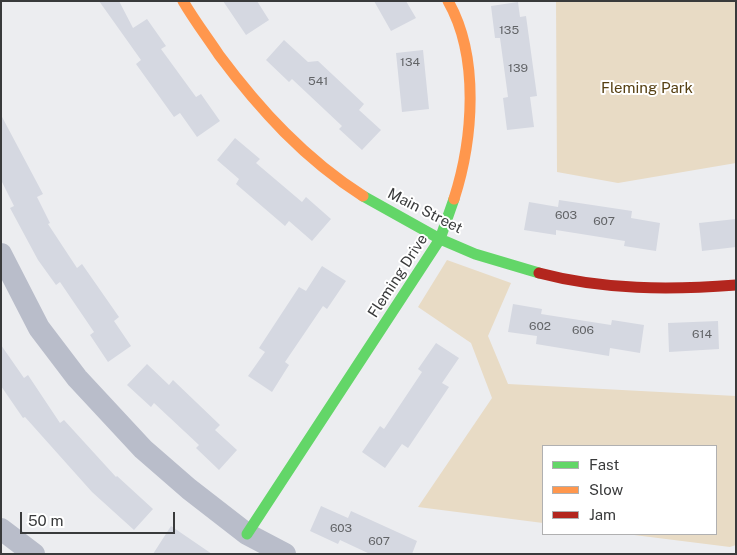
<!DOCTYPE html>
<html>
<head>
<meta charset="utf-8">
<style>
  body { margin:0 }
  #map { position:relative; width:737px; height:555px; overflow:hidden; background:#ecedf0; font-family:"Public Sans",sans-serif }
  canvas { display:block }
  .frame { position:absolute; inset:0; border:2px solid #393a3b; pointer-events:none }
  .legend { position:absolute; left:542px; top:445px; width:175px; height:90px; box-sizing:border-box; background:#fff; border:1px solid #b0b0b1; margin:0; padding:6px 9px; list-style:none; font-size:15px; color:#393a3b }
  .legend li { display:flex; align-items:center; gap:10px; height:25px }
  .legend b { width:25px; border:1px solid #b0b0b1 }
  .scale { position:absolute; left:20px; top:512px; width:155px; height:22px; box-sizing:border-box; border:2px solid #393a3b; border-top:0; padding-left:6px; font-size:15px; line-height:18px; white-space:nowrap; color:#393a3b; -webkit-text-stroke:4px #fff; paint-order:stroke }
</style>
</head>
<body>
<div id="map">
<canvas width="737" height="555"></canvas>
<div class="frame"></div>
<ul class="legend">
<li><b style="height:6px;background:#63d668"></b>Fast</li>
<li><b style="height:6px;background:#ff974d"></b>Slow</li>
<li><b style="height:6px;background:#b3261e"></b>Jam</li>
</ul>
<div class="scale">50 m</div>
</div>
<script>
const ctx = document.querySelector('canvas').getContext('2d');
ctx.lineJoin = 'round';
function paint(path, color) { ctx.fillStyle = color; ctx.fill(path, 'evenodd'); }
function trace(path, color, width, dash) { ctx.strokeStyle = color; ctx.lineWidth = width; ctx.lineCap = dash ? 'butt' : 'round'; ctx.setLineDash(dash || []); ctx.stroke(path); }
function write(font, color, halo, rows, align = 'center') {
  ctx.font = font + ' "Public Sans",sans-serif'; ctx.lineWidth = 4; ctx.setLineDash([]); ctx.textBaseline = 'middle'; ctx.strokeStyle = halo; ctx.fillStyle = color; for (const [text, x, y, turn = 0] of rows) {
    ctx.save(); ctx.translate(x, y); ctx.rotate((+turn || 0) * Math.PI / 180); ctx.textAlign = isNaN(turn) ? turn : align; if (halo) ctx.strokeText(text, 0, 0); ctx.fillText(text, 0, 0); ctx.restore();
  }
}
paint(new Path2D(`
  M556 1H736V163L618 183 557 172Z
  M447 260 511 283 488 336 508 384 736 396V545L730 547 626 534H716V446H543V523L418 507 492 398 471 343 418 307Z`), '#e8dbc5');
paint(new Path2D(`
  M99 1H119L133 28 147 19 166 46 161 49 196 97 201 94 220 121 197 137 180 113 174 117 136 64 141 60Z
  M223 1H257L269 20 246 35Z
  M374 1H406L416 18 391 31Z
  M518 2 520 17 526 16 537 96 530 97 534 127 507 130 503 98 508 97 500 38H495L491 6Z
  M284 40 308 62 318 61 364 104 359 110 381 130 362 150 339 129 342 126 292 79 289 82 266 60Z
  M423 50 429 109 402 112 396 53Z
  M1 115 43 194 37 197 50 223 48 224 77 268 82 264 119 317 114 321 131 346 108 362 90 335 94 332 60 282 56 285 38 260 10 208 14 206 1 180Z
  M235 138 260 159 256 163 302 202 306 197 331 219 312 241 289 221 285 226 236 184 239 179 217 160Z
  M559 200 632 211 631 218 660 223 656 251 624 246 625 241 556 230V235L524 230 529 202 558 207Z
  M736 219V247L702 251 699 223Z
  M322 266 346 281 327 309 323 306 285 362 289 365 272 392 248 376 265 352 259 348 299 287 306 291Z
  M513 304 542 309 541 314 611 325 612 320 644 325 640 353 610 348 609 356 536 344 537 336 508 332Z
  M718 321 719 349 669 352 668 323Z
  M436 343 459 358 442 383 449 387 408 448 402 444 385 468 362 452 380 426 384 429 422 372 418 369Z
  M1 345 24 378 28 375 60 423 64 420 116 477 117 476 153 509 134 530 92 492 25 417 23 418 1 386Z
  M147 364 169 385 173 380 220 425 215 430 237 450 219 470 196 448 199 445 154 403 151 407 127 385Z
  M321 506 348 518 351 511 417 541 412 554H370L340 540 338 544 310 531Z
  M171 526 212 554H153Z`), '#d5d8e1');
trace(new Path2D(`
  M1 254 39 328 77 378 143 449 189 489 247 534 285 554
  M1 529 34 554`), '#b9bdca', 22);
trace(new Path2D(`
  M363 196 440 239 475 254 539 273
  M247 534 440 239 454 199`), '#63d668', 11);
trace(new Path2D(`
  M183 1C194 20 207 37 219 55 260 110 305 159 363 196
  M448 1C480 57 473 140 454 199`), '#ff974d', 11);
trace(new Path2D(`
  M539 273C603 290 670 290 736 285`), '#b3261e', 11);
write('12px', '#626467', null, [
  ["135",509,30],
  ["134",410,62],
  ["139",518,68],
  ["541",318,81],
  ["603",566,215],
  ["607",604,221],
  ["602",540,326],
  ["606",583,330],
  ["614",702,334],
  ["603",341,528],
  ["607",379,541]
]);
write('15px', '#564013', '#fff', [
  ["Fleming Park",647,88]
]);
write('15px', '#393a3b', '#fff', [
  ["Main Street",425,211,27],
  ["Fleming Drive",398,276,-57]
]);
</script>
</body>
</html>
